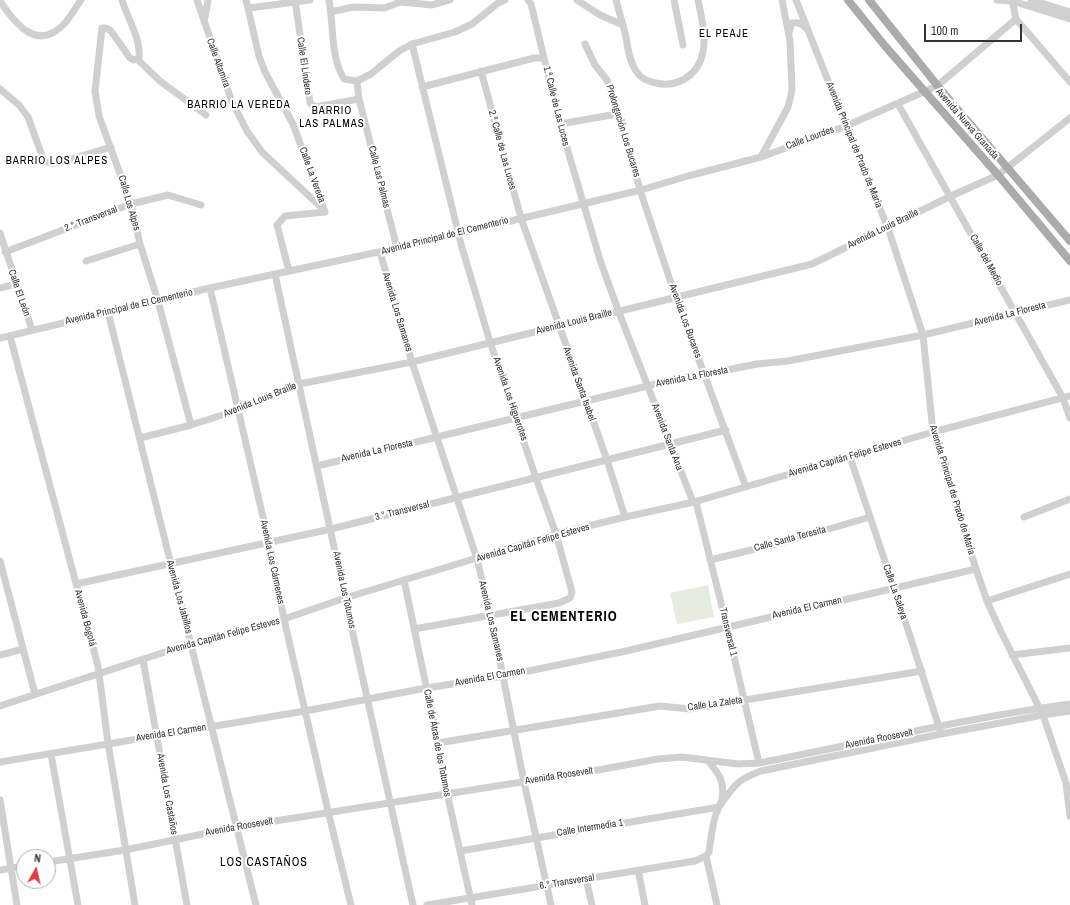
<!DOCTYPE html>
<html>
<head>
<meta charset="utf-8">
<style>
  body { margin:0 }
  #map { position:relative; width:1070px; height:905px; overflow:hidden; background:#fff; font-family:"Archivo Narrow",sans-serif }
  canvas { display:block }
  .north { position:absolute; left:16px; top:849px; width:40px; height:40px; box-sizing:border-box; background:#fff; border:1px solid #adadad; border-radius:50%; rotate:8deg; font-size:11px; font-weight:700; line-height:16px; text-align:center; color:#333 }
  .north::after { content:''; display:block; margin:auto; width:14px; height:18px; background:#e63946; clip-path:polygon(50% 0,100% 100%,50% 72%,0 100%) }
  .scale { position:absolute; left:924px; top:24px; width:98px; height:18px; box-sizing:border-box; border:2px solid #333; border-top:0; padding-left:5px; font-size:12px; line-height:14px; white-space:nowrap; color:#333; -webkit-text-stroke:3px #fff; paint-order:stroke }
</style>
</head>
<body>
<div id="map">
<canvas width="1070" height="905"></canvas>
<div class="north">N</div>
<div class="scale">100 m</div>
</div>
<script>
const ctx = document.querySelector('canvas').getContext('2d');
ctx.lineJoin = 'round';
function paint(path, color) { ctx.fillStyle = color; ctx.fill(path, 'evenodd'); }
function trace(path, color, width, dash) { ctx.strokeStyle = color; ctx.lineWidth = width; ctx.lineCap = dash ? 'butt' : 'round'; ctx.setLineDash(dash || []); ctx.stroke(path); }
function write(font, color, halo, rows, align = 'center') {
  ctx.font = font + ' "Archivo Narrow",sans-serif'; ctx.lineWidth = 4; ctx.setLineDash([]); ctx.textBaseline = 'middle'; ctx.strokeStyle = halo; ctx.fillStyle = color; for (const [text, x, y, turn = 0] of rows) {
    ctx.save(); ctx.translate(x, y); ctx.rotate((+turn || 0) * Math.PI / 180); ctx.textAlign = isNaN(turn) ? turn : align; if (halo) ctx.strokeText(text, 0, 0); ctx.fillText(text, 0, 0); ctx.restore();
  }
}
paint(new Path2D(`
  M708 585 714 617 677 624 670 593Z`), '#e6ecdf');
trace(new Path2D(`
  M122 0C127 17 141 39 139 57L137 59
  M197 0 232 102 247 131 262 152 324 210
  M246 0 259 56 265 72 293 124 325 212 285 216 277 225 289 271
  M295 0 310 103 315 107 359 99
  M329 0C334 26 330 56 344 79L357 81 371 74 399 51 412 44 455 32 472 24 498 3 505 0
  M528 0 531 4 560 124 600 260 618 310 693 502
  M577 0 600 15 623 25
  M616 0C619 11 622 22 625 33 628 45 628 59 636 71 641 79 652 83 662 84 673 85 682 82 690 75 712 56 703 24 698 0
  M674 0 683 45
  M796 0 846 126 888 228 923 335 933 432 976 569 987 601 1001 632 1043 715 1066 783 1070 816
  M997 0 1012 1 1070 19
  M1012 0 1016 19 1070 82
  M1031 0 1070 12
  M0 1C15 24 38 53 65 23 71 16 76 7 81 0
  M249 8 310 0
  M331 12 353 7 384 8 401 2 432 5 450 0
  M204 22 208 0
  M789 33 792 23C799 22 802 24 807 29
  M412 44 461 244 490 342 536 478 556 534 572 592 570 598 559 603 414 629
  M585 44 595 65 607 80 643 199 676 298 746 487
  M137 59 134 60 130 58 111 31 106 28H102L95 91 99 116 131 204 140 244 158 301 191 425
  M137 59 160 81 206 115
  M481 71 521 218 607 460 625 517
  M357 81 359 99 397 248
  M422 87 534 58H544
  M0 89 19 105 28 117 44 161 51 163H58L111 147
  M898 104 1063 398 1070 418
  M560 124 617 114
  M761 157 846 126 937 86 1016 19
  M0 233 32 330
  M5 252 131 204 168 195 201 205
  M380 252 412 362 477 559 491 616 524 782 551 905
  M86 261 140 244
  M275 274 345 598 413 905
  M0 288 16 284
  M210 288 269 543 284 619 328 811 351 905
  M108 312 256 905
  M10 336 98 666 108 743 135 905
  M0 338 210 288 397 248 641 190 688 176 761 157 788 107 792 90 790 41 782 0
  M140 438 191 425 238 410 299 384 412 362 812 264 951 196 998 175 1070 118
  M850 457 908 630 940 730
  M317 466 656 384 757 364 788 361 923 335 1070 300
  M696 502 727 627 759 763
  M1024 517 1070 499
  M710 560 788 541 870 517
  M0 561 35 694
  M404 580 438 743 447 793 472 905
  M76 584 331 529 726 430
  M987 601 1070 574
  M0 655 23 649
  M1012 655 1070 648
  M143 660 187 905
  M0 706 165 652 192 645 284 619 345 598 556 534 625 517 694 502 933 432 1070 396
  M438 743 660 706 690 709 922 671
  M51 754 78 905
  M0 762 305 711 426 688 504 676 626 651 976 569
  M709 762C719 774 725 782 722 799 721 804 718 809 716 814 712 826 711 839 709 852L706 856 717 905
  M0 800 17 905
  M719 807C734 786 736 780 761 771L941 734 1043 715 1070 711
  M460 851 719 807
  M48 862 125 850 237 827 598 770 658 759 682 757 738 764 759 763C863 743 966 718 1070 704
  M0 870 24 866
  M638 870 645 905
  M586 879 592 905
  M427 905 695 861 706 856`), '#d0d0d0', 7);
trace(new Path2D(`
  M848 0 885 46 998 175 1070 261
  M869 0 941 90 1070 241`), '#ababab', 8);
write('10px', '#333', '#fff', [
  ["Calle Altamira",218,63,70],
  ["Calle El Lindero",304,66,82],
  ["1.ª Calle de Las Luces",556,106,76],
  ["Avenida Nueva Granada",967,124,49],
  ["Prolongación Los Bucares",623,131,73],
  ["Calle Lourdes",810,138,-20],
  ["Avenida Principal de Prado de María",854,145,68],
  ["2.ª Calle de Las Luces",502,150,75],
  ["Calle La Vereda",312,175,70],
  ["Calle Las Palmas",379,177,76],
  ["Calle Los Alpes",129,203,74],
  ["2.° Transversal",91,219,-21],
  ["Avenida Louis Braille",883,229,-26],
  ["Avenida Principal de El Cementerio",445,236,-14],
  ["Calle del Medio",986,260,61],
  ["Calle El León",19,293,71],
  ["Avenida Principal de El Cementerio",129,307,-13],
  ["Avenida Los Samanes",397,312,73],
  ["Avenida La Floresta",1010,314,-14],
  ["Avenida Los Bucares",685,321,70],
  ["Avenida Louis Braille",574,322,-14],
  ["Avenida La Floresta",692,377,-11],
  ["Avenida Santa Isabel",579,384,70],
  ["Avenida Los Higuerotes",510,399,71],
  ["Avenida Louis Braille",260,400,-22],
  ["Avenida Santa Ana",667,437,69],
  ["Avenida La Floresta",377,451,-13],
  ["Avenida Capitán Felipe Esteves",845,458,-16],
  ["Avenida Principal de Prado de María",952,490,73],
  ["3.° Transversal",402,511,-14],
  ["Calle Santa Teresita",790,539,-15],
  ["Avenida Capitán Felipe Esteves",533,543,-16],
  ["Avenida Los Cármenes",272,562,78],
  ["Avenida Los Totumos",344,590,78],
  ["Calle La Saleya",895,592,71],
  ["Avenida Los Jabillos",179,597,75],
  ["Avenida El Carmen",807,608,-13],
  ["Avenida Bogotá",85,618,75],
  ["Avenida Los Samanes",491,621,77],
  ["Transversal 1",728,632,77],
  ["Avenida Capitán Felipe Esteves",223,636,-15],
  ["Avenida El Carmen",490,677,-10],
  ["Calle La Zaleta",715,704,-8],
  ["Avenida El Carmen",171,733,-9],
  ["Avenida Roosevelt",879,739,-11],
  ["Calle de Átras de los Totumos",437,743,79],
  ["Avenida Roosevelt",559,776,-9],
  ["Avenida Los Castaños",167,794,80],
  ["Avenida Roosevelt",239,827,-10],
  ["Calle Intermedia 1",590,828,-9],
  ["6.° Transversal",567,882,-9]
]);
ctx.letterSpacing = '1px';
write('11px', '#000', '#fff', [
  ["EL PEAJE",724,34],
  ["BARRIO LA VEREDA",239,105],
  ["BARRIO",332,111],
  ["LAS PALMAS",332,124],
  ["BARRIO LOS ALPES",57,161]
]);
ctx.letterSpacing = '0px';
ctx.letterSpacing = '1px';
write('12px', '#000', '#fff', [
  ["LOS CASTAÑOS",264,863]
]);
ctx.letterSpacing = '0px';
ctx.letterSpacing = '1px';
write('bold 14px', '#000', '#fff', [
  ["EL CEMENTERIO",564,617]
]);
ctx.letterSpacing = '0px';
</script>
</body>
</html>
